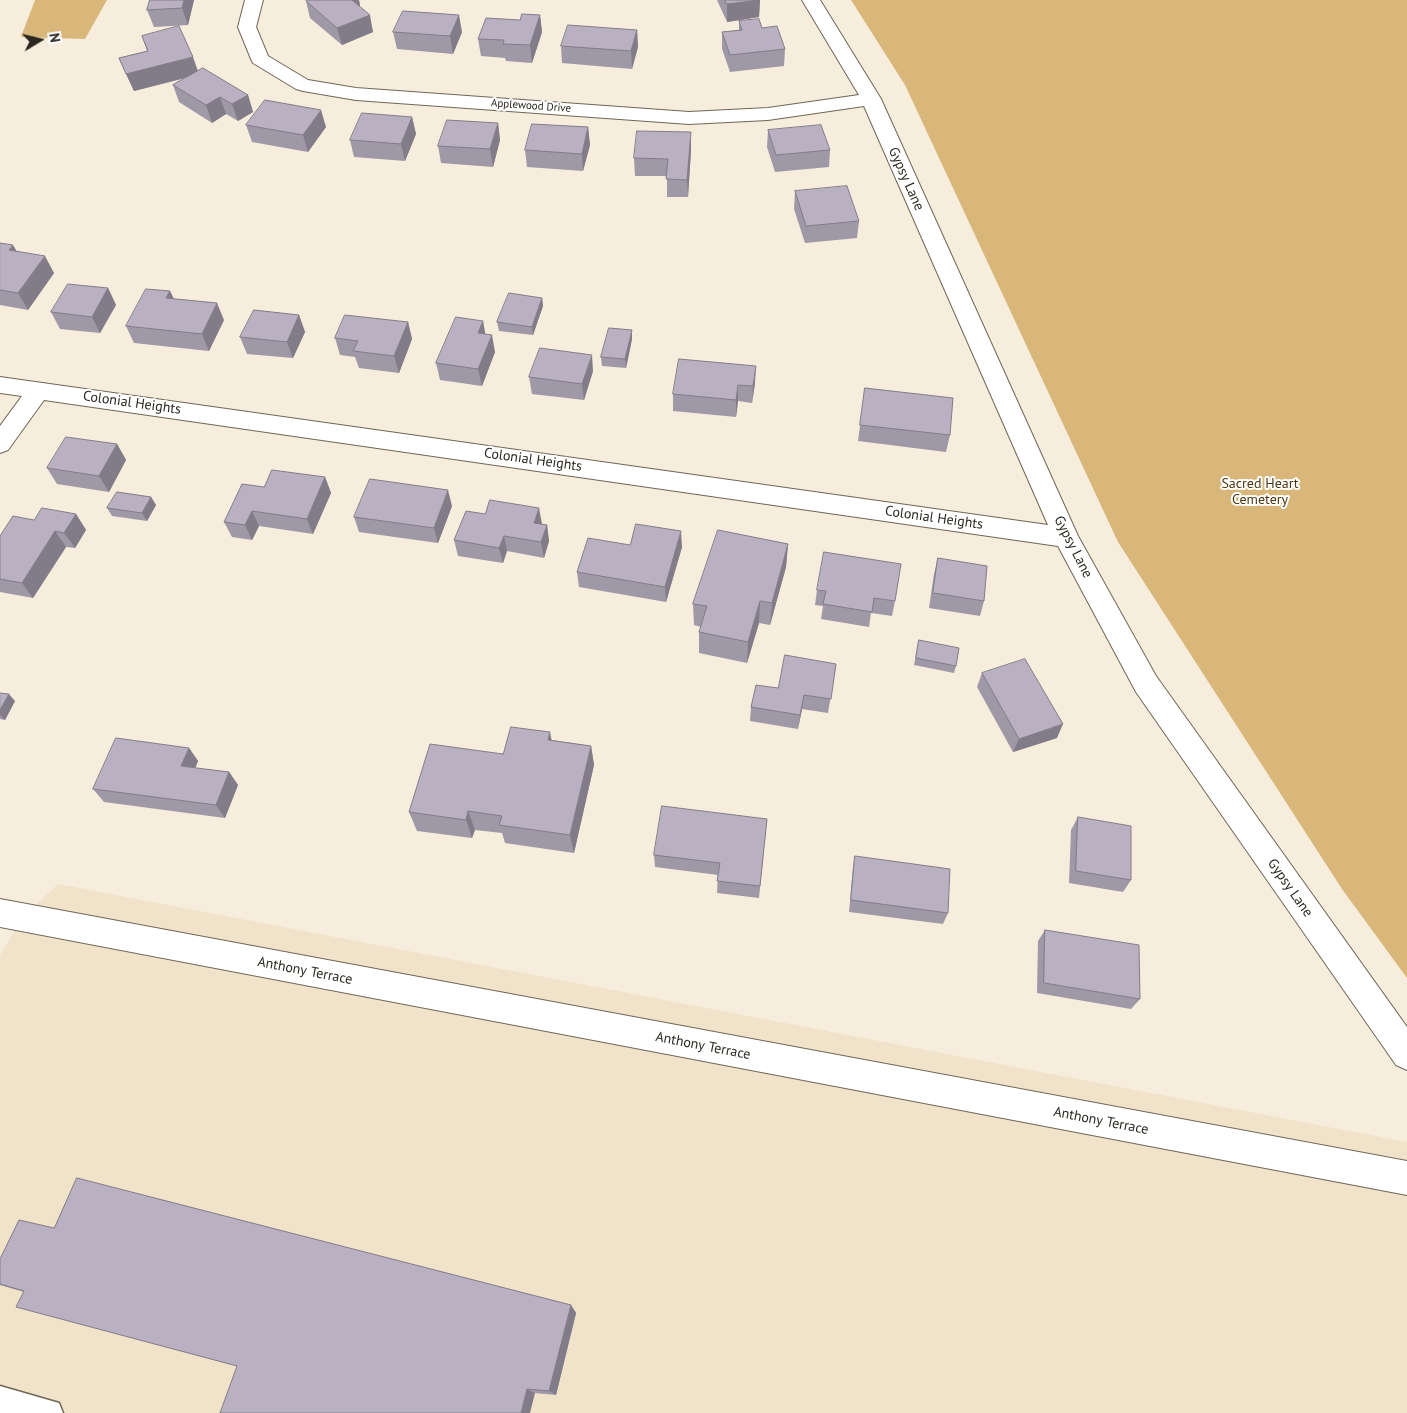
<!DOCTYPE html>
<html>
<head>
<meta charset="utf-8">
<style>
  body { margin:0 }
  #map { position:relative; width:1407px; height:1413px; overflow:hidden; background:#f7eddc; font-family:"PT Sans",sans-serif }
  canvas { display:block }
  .north { position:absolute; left:15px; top:15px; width:50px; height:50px; -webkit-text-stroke:4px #fff; paint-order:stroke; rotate:81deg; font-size:14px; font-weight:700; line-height:20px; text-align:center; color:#2b2720 }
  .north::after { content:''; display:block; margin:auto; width:18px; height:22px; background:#2b2720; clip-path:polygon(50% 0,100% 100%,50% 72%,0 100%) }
</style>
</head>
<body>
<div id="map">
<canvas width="1407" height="1413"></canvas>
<div class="north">N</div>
</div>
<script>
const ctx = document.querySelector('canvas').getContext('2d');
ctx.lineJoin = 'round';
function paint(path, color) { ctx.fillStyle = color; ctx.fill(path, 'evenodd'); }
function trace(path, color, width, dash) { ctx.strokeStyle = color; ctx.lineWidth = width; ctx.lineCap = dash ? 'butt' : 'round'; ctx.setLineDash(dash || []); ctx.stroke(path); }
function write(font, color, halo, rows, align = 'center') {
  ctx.font = font + ' "PT Sans",sans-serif'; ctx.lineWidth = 4; ctx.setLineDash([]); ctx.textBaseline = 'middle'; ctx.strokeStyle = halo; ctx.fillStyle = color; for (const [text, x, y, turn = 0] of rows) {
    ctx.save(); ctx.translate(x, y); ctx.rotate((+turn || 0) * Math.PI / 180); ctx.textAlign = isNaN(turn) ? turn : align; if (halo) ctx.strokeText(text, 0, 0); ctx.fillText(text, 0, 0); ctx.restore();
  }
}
paint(new Path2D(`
  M58 884 1407 1142V1413H0V955L23 917Z`), '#f1e2ca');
paint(new Path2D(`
  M35 0H107L85 39 21 37Z
  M851 0H1407V978L1342 889 1118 542 905 85Z`), '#d9b77b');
const lane = new Path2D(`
  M0 1386 59 1403 63 1413H0Z`);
const street = new Path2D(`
  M245 0H263L256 27 268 56 308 80 356 88 689 112 768 108 859 95 802 0H820L881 99 1078 536 1156 676 1407 1027V1070L1396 1065 1136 692 1058 546 44 400 8 450 0 453V426L22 396 0 393V377L1048 525 864 106 768 120 689 124 356 100 303 91 296 89 253 63 251 59 238 27Z
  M0 899 1407 1161V1195L0 927Z`);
trace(lane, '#6f6657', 3);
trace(street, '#6f6657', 2);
paint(lane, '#fff');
paint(street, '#fff');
paint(new Path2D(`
  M150 0H194L188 25 154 27 147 10Z
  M307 0H359L360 6H359L373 32 342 45 310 18 306 1Z
  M717 0H760L759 17 727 22Z
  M540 15 542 32 532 63 506 61 505 58 481 56 478 39 520 20Z
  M739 21 762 28 785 49 784 66 730 72 722 49V32L739 30Z
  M637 30 638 47 632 69 562 63 561 46Z
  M393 32H462L453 54 397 49Z
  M142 36 198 71 248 95 253 112 238 121 226 114 212 123 179 102 173 85 186 78 134 91 119 58 147 51Z
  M412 117 416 134 405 161 354 157 350 140Z
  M498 123 500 140 493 167 441 163 438 146Z
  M246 125 326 127 308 152 252 142Z
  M588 127 590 145 583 171 527 167 525 150Z
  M768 130 830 150 829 167 775 172 767 147Z
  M691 150 688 197H667V176H635L634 158Z
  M795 191 859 221 857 238 805 243 794 209Z
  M0 243 54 273 28 310 0 305Z
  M108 288 116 305 100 333 60 329 51 312Z
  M170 291 174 299 224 320 209 351 134 343 126 326Z
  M542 298 543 306 533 335 499 331 497 322Z
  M299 315 305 332 293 358 247 354 240 337Z
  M483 321 485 334 495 352 482 386 440 380 436 363Z
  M408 322 412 339 399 373 359 368 355 357 340 355 335 338Z
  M632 339 626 368 602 366 601 357Z
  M593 371 584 400 532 394 529 377Z
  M755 383 752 403 738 401 736 417 673 411V394Z
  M865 388 950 435 946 452 858 441Z
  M117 444 126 460 109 492 57 484 47 468Z
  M325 477 331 493 313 534 259 526 252 540 232 537 224 522 264 487Z
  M151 497 156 505 147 521 112 516 107 508Z
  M452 506 438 543 359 532 354 517Z
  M76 514 86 530 75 548 66 547 33 598 0 592V536L34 520Z
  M542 524 547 525 549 541 544 558 507 551 503 563 458 556 454 540Z
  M788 544 786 567 770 625 759 623 747 663 699 653V632L701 627 694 625 693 604Z
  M630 545 682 547 666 602 579 587 577 572Z
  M938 558 984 601 980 616 929 608 934 574Z
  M817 590 895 601 892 616 871 613 869 627 821 619 823 606 815 605Z
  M919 640 956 666 954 673 914 665Z
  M836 664 828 713 802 709 798 729 750 721 751 707 778 688Z
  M982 673 1057 738 1013 752 977 687Z
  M0 693 15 701 5 720 0 719Z
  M552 740 591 746 594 765 574 853 505 843 502 833 475 830 472 838 417 831 409 812 503 754Z
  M189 748 198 761 195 768 229 772 238 785 225 818 104 802 93 789Z
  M1078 817 1131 880 1123 892 1069 883 1071 830Z
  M767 819 759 898 717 893 718 875 655 867 654 855Z
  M855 856 948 913 943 924 849 912 853 868Z
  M1045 930 1140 999 1131 1009 1037 993 1038 941Z
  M54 1228 571 1305 576 1313 556 1395 237 1366 24 1292 0 1285Z`), '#9f98a7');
paint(new Path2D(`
  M184 0H194L188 25 182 8Z
  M346 0H359L360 6 348 10Z
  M760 0 759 17 727 22V4Z
  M370 15 373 32 342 45 337 28Z
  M459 15 462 32 453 54 450 36Z
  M540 15 542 32 532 63 530 45Z
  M637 30 638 47 632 69 631 51Z
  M193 57 199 74 134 91 126 74Z
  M248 95 253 112 238 121 232 104Z
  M220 97 226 114 212 123 206 105Z
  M321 110 326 127 308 152 303 135Z
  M412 117 416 134 405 161 401 144Z
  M498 123 500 140 493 167 490 149Z
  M588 127 590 145 583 171 582 154Z
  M691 132V150L688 197 687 180Z
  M13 245 23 262 9 250Z
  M45 256 54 273 28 310 18 293Z
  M108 288 116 305 100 333 92 317Z
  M170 291 178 308 166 298Z
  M542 298 543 306 533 335 532 327Z
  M217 303 224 320 209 351 202 334Z
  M299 315 305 332 293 358 287 342Z
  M483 321 486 338 478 333Z
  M408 322 412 339 399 373 394 356Z
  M632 330V339L626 368 625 359Z
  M492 335 495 352 482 386 478 369Z
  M592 355 593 371 584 400 582 384Z
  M756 366 755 383 752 403 753 386Z
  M738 385V401L736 417V400Z
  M117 444 126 460 109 492 99 476Z
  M325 477 331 493 313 534 307 519Z
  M448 490 452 506 438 543 434 528Z
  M151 497 156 505 147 521 142 513Z
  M539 508 542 524 537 539 534 523Z
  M252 511 259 526 252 540 245 525Z
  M76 514 86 530 75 548 64 533Z
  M547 525 549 541 544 558 541 542Z
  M55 531 66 547 33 598 22 583Z
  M681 531 682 547 666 602 665 587Z
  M504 536 507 551 503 563 499 548Z
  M788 544 786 567 770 625 772 603Z
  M760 601 759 623 747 663 748 642Z
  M9 694 15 701 5 720 0 715V710Z
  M804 695 802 709 798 729 800 715Z
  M1063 724 1057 738 1013 752 1019 739Z
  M550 732 554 752 548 740Z
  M591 746 594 765 574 853 570 835Z
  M189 748 198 761 191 779 181 766Z
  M229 772 238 785 225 818 216 805Z
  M468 811 475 830 472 838 466 820Z
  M571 1305 576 1313 556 1395 549 1391Z
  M527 1389 535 1393 530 1413H521Z`), '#827c88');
const building = new Path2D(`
  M150 0H184L182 8 147 10Z
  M307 0H352L370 15 337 28 306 1Z
  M725 0H760L727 4Z
  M403 11 459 15 450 36 393 32Z
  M522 14 540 15 530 45 503 44 504 40 478 39 486 18 520 20Z
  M759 19 762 28 777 26 785 49 730 55 722 32 742 30 739 21Z
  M568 25 637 30 631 51 561 46Z
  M179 26 193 57 126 74 119 58 148 51 142 36Z
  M203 68 248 95 232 104 220 97 206 105 173 85Z
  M265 100 321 110 303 135 246 125Z
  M362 113 412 117 401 144 350 140Z
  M447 120 498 123 490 149 438 146Z
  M532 124 588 127 582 154 525 150Z
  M821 125 830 150 776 155 768 130Z
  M637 131 691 132 687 180 666 179 668 159 634 158Z
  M847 186 859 221 806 226 795 191Z
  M0 243 13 245 9 250 45 256 18 293 0 290Z
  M68 284 108 288 92 317 51 312Z
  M146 289 170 291 166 298 217 303 202 334 126 326Z
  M509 293 542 298 532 327 497 322Z
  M254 310 299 315 287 342 240 337Z
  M345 315 408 322 394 356 353 351 358 341 335 338Z
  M456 317 483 321 478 333 492 335 478 369 436 363Z
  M609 328 632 330 625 359 601 357Z
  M540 348 592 355 582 384 529 377Z
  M679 359 756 366 753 386 738 385 736 400 673 394Z
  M865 388 953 398 950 435 860 425Z
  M66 437 117 444 99 476 47 468Z
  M272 470 325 477 307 519 252 511 245 525 224 522 242 484 264 487Z
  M370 479 448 490 434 528 354 517Z
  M117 492 151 497 142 513 107 508Z
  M490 500 539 508 534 523 547 525 541 542 504 536 499 548 454 540 466 511 485 514Z
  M42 508 76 514 64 533 55 531 22 583 0 579V536L13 516 34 520Z
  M636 524 681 531 665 587 577 572 588 538 630 545Z
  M718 530 788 544 772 603 760 601 748 642 699 632 707 606 693 604Z
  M824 552 901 564 895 601 874 598 872 612 823 604 826 591 817 590Z
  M938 558 987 566 984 601 933 593Z
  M919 640 959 648 956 666 916 658Z
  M785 655 836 664 831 699 804 695 800 715 751 707 756 685 778 688Z
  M1025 659 1063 724 1019 739 982 673Z
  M0 693 9 694 0 710Z
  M511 727 550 732 548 740 591 746 570 835 499 825 502 816 468 811 466 820 409 812 430 744 503 754Z
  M116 738 189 748 181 766 229 772 216 805 93 789Z
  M662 806 767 819 760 886 717 881 720 863 654 855Z
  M1078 817 1131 826V880L1076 871Z
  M855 856 950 869 948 913 851 900Z
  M1045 930 1139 945 1140 999 1044 983Z
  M77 1178 571 1305 549 1391 527 1389 521 1413H220L237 1366 16 1307 24 1291 0 1284V1259L19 1220 54 1228Z`);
paint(building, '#b9b1c2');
trace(building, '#827c88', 1);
write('11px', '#2b2720', '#fff', [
  ["Applewood Drive",531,106,4]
]);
write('14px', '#2b2720', '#fff', [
  ["Gypsy Lane",906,179,66],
  ["Colonial Heights",132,403,8],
  ["Colonial Heights",533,460,8],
  ["Colonial Heights",934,518,8],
  ["Gypsy Lane",1073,547,63],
  ["Gypsy Lane",1290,888,55],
  ["Anthony Terrace",305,971,11],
  ["Anthony Terrace",703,1046,11],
  ["Anthony Terrace",1101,1121,11]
]);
write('14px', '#4c3810', '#fff', [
  ["Sacred Heart",1260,484],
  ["Cemetery",1260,500]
]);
</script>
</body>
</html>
